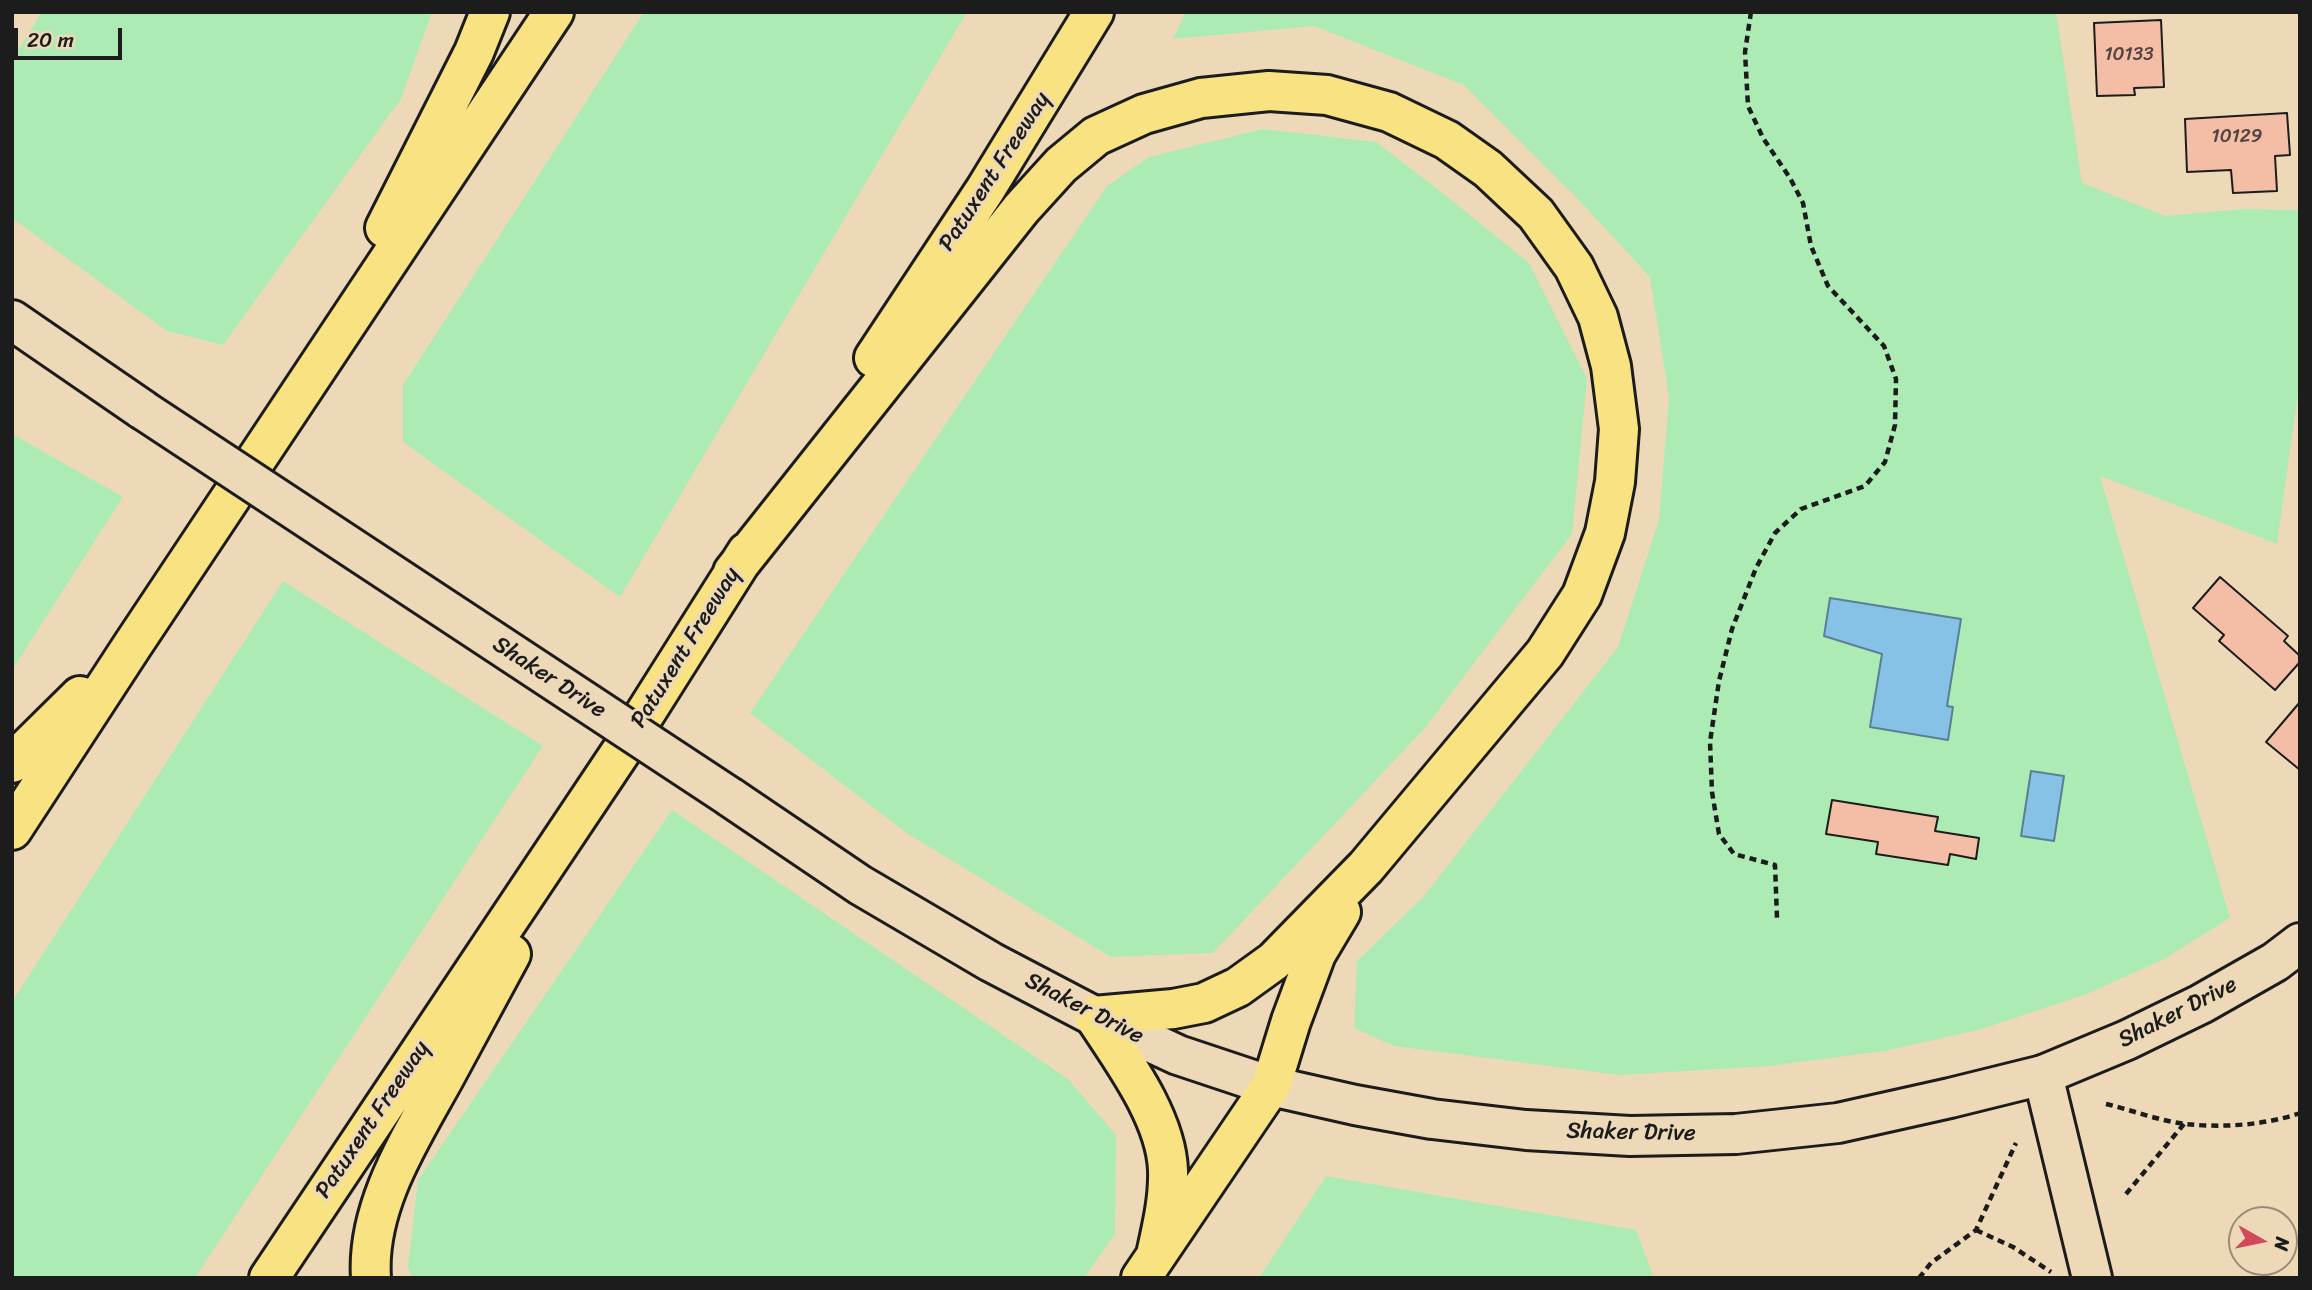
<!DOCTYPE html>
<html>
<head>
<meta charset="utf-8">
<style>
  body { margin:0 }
  #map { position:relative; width:2312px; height:1290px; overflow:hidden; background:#edd9b7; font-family:Sriracha,sans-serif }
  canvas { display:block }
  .frame { position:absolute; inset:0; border:14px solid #1c1c1c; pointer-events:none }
  .north { position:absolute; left:2228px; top:1206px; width:70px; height:70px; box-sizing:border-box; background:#edd9b7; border:2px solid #998d79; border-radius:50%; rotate:99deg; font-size:19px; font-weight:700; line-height:28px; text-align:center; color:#1c1c1c }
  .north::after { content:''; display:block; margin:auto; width:24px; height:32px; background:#d1495b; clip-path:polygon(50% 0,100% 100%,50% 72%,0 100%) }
  .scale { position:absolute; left:14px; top:28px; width:108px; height:32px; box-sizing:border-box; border:4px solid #1c1c1c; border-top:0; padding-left:9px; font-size:21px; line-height:24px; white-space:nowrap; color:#1c1c1c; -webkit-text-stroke:5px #edd9b7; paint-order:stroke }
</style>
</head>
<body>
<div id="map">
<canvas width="2312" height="1290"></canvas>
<div class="frame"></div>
<div class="north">N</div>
<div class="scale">20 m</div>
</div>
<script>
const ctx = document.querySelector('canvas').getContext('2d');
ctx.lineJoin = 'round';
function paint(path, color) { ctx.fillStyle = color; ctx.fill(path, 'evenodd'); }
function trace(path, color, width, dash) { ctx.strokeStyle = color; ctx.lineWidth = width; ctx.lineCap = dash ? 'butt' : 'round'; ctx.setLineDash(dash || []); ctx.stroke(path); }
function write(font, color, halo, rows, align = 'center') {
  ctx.font = font + ' Sriracha,sans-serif'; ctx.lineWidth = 6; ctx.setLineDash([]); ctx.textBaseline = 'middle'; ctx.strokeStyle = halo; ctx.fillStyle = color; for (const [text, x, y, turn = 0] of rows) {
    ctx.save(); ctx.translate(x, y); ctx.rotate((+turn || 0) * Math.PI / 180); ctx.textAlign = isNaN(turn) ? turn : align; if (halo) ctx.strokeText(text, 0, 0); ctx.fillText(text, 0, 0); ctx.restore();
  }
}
paint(new Path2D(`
  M42 12H432L401 99 223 345 167 331 12 218V60Z
  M644 12H967L620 597 403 442V385Z
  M1186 12H2056L2082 183 2165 216 2242 209 2300 210V379L2277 544 2100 476 2230 918 2164 959 2087 994 1978 1030 1885 1051 1769 1066 1620 1075 1394 1046 1354 1028 1357 961 1424 896 1618 647 1659 520 1669 397 1650 277 1579 200 1464 85 1314 26 1173 39Z
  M1263 129 1376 142 1444 194 1529 263 1587 379 1572 534 1425 728 1213 953 1111 957 908 834 750 713 1107 186 1149 157Z
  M12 434 123 497 12 670Z
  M283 581 543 746 195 1278H12V1002Z
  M672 810 1068 1079 1116 1135 1115 1234 1084 1278H412L408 1267 418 1180Z
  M1326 1176 1636 1230 1654 1278H1259Z`), '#acecb4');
const water = new Path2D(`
  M1830 598 1961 619 1947 706 1953 707 1948 740 1870 727 1882 654 1824 636Z
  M2031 771 2064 776 2054 841 2021 836Z`);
paint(water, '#86c1e6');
trace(water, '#5c7f95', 2);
const building = new Path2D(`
  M2161 20 2164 87 2134 88 2135 95 2097 96 2094 23Z
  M2287 113 2290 155 2275 156 2277 191 2233 193 2231 170 2187 172 2185 119Z
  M2220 577 2288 636 2284 641 2300 656V662L2275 690 2219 641 2224 635 2193 608Z
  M2300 702V770L2266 742Z
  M1832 800 1938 817 1935 831 1979 838 1976 859 1950 854 1948 865 1876 854 1878 842 1826 834Z`);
paint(building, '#f3bda6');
trace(building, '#1c1c1c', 2);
const street = new Path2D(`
  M2043 1075 2092 1278`);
const secondary = new Path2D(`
  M12 320 143 410
  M730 797 860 885 991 962 1094 1016 1178 1055 1271 1086 1355 1105 1432 1119 1526 1130 1630 1136 1736 1134 1838 1123 1950 1098 2043 1075 2127 1040 2201 1004 2275 962 2300 943`);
const highway = new Path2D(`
  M385 228 474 52 490 12
  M874 358 985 190 1094 12
  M733 572 1021 209 1061 165 1096 136 1144 114 1201 98 1269 91 1327 95 1389 112 1447 140 1488 169 1536 214 1574 267 1598 317 1611 366 1619 429 1615 482 1605 533 1582 595 1545 653 1366 867 1274 961 1238 987 1204 1003 1173 1009 1094 1016C1122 1059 1166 1117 1168 1170 1169 1199 1162 1227 1156 1255
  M12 763 80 696
  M12 830 132 646 554 12
  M269 1278 622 750 747 552
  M371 1278C366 1206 411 1138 444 1078 466 1037 488 996 511 954
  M1141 1278 1271 1086 1291 1021 1316 954 1341 912`);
trace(street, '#1c1c1c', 44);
trace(secondary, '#1c1c1c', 44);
trace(highway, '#1c1c1c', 44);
trace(new Path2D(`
  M1751 12 1745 52 1748 106 1763 138 1790 178 1803 203 1811 246 1828 286 1884 346 1896 379 1895 425 1885 462 1865 486 1801 509 1775 533 1756 568 1732 629 1719 681 1710 742 1712 792 1719 834 1734 854 1775 865 1777 918
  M2106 1104C2132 1110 2159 1121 2186 1124 2222 1128 2266 1125 2300 1113
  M2126 1194 2184 1124
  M1976 1230 2013 1247 2051 1272
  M1919 1278 1931 1263 1976 1230 2016 1143`), '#1c1c1c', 4.5, [7, 5]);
trace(street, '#edd9b7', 38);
trace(secondary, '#edd9b7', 38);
trace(highway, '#f8e281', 38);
const secondaryBridge = new Path2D(`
  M143 410 730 797`);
trace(secondaryBridge, '#1c1c1c', 44, []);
trace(secondaryBridge, '#edd9b7', 38);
write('19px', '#52443e', null, [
  ["10133",2129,55],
  ["10129",2237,137]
]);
write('23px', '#1c1c1c', '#edd9b7', [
  ["Patuxent Freeway",995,172,-57],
  ["Patuxent Freeway",686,648,-58],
  ["Shaker Drive",549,678,33],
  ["Shaker Drive",1084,1009,27],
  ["Shaker Drive",2178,1013,-27],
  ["Patuxent Freeway",373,1120,-56],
  ["Shaker Drive",1631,1133,1]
]);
</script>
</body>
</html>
